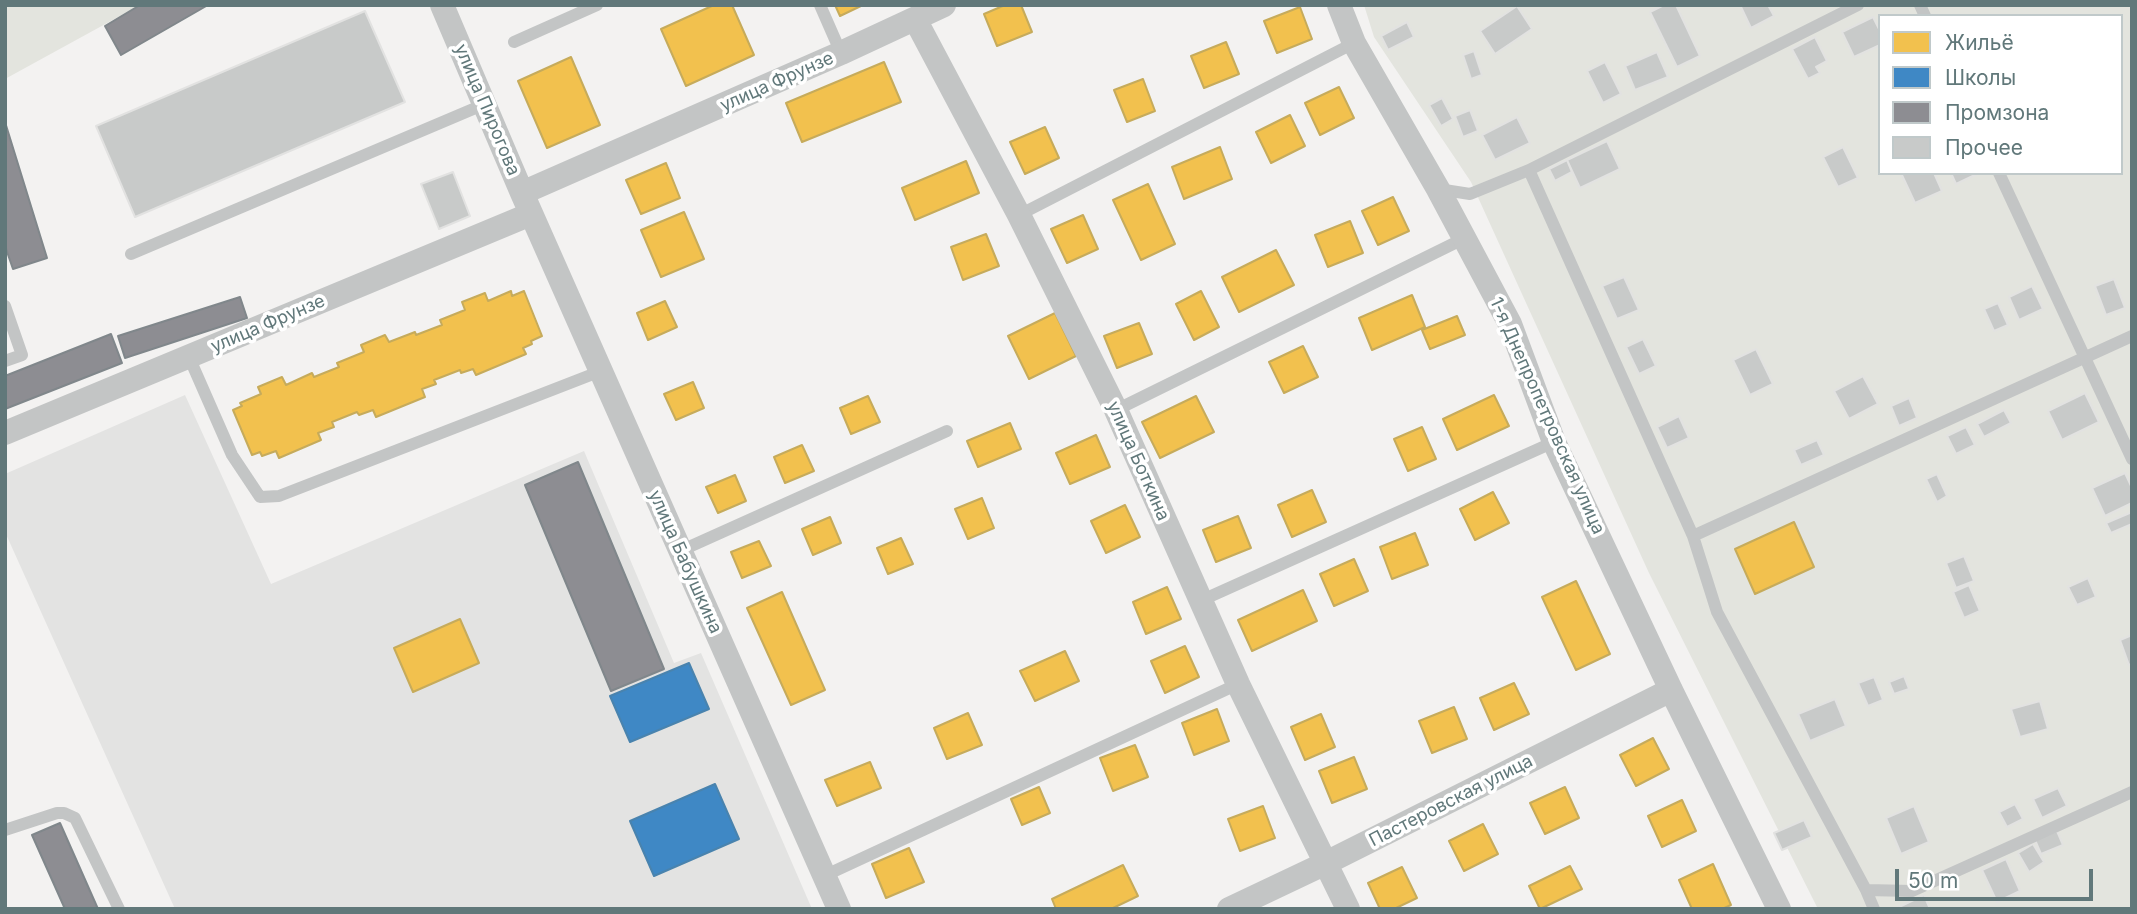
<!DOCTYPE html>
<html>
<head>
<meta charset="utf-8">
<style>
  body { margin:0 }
  #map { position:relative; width:2137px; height:914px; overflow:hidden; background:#f3f2f1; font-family:Inter,sans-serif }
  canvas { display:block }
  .frame { position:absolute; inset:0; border:7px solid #61787a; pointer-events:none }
  .legend { position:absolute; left:1878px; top:14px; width:245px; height:161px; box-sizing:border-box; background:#fff; border:2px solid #c0c9ca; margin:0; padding:9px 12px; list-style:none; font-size:21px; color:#61787a }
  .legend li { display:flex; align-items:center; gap:14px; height:35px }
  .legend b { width:35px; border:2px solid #c0c9ca }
  .scale { position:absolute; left:1895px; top:869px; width:198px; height:32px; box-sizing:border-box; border:4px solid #61787a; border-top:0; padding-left:9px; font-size:21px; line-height:24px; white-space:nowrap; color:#61787a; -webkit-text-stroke:5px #fff; paint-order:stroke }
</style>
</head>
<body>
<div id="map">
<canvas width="2137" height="914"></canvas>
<div class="frame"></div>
<ul class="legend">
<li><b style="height:19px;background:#f2c14e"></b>Жильё</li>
<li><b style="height:19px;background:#3f88c5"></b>Школы</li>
<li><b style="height:19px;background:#8d8d92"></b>Промзона</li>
<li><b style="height:19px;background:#c8cac9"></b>Прочее</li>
</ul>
<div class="scale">50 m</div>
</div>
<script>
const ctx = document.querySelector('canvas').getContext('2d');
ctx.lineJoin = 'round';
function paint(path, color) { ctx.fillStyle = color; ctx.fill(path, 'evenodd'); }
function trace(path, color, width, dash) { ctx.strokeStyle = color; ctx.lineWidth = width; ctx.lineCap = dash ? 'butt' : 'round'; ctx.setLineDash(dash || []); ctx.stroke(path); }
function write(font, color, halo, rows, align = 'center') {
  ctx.font = font + ' Inter,sans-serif'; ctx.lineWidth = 7; ctx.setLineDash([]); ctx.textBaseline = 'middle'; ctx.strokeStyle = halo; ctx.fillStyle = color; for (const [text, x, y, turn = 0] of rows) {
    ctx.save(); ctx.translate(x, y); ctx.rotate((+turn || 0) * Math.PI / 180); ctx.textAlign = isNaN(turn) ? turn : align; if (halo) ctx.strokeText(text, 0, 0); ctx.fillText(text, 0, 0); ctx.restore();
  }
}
paint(new Path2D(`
  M185 395 271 584 584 451 674 663 701 653 812 909H175L5 532V474Z`), '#e3e3e2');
paint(new Path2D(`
  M5 5H140L5 79Z
  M1364 5H2132V909H1818L1649 573 1471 182 1374 37ZM1880 16H2121V173H1880Z`), '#e3e4de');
const homes = new Path2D(`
  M714 5H732L754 55 686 86 661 29Z
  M835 5H863L840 16Z
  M1005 5H1021L1032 32 997 46 984 14Z
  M1300 7 1312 39 1277 53 1264 21Z
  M1226 42 1239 74 1204 88 1191 56Z
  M571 57 600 125 547 148 518 81Z
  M884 62 901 102 802 142 786 103Z
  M1143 79 1155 111 1127 122 1114 90Z
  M1339 87 1354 118 1320 135 1305 103Z
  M1290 115 1305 146 1271 163 1256 132Z
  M1045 127 1059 158 1025 174 1010 142Z
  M1220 147 1232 179 1184 199 1172 167Z
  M966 161 979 193 915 220 902 188Z
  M666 163 680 198 641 214 626 180Z
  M1148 184 1175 244 1141 260 1113 200Z
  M1393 197 1409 231 1378 245 1362 211Z
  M684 212 704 259 661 277 641 230Z
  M1083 215 1098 249 1067 263 1051 229Z
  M1350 221 1363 253 1328 267 1315 235Z
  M986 234 999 266 963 280 951 247Z
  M1276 250 1294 285 1239 312 1222 277Z
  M511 291 512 296 524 291 542 336 531 341 532 344 523 348 526 354 476 375 473 369 461 373 460 370 434 380 436 384 422 389 425 397 376 417 373 410 359 415 357 412 332 422 334 427 318 433 321 440 279 458 276 451 262 456 260 452 252 455 233 410 242 406 240 403 261 394 258 387 282 377 286 385 312 373 314 377 339 367 337 363 364 352 361 345 385 335 389 342 415 332 416 335 442 325 440 320 465 310 462 302 485 293 488 301Z
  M1201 291 1219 327 1194 340 1176 304Z
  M1412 295 1425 327 1372 350 1359 318Z
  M665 301 677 327 648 340 637 313Z
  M1055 313 1076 356 1029 379 1008 336Z
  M1457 316 1465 335 1430 349 1422 330Z
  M1139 323 1152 354 1117 368 1104 336Z
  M1303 346 1318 377 1284 393 1269 362Z
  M693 382 704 408 676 420 664 394Z
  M1494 395 1509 426 1457 450 1443 419Z
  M868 396 880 422 851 434 840 408Z
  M1196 396 1214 432 1160 458 1142 422Z
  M1010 423 1021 449 978 467 967 441Z
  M1422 427 1436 459 1408 471 1394 439Z
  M1096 435 1110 467 1070 484 1056 453Z
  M802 445 814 471 785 483 774 457Z
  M735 475 746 501 718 513 706 487Z
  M1312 490 1326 522 1292 537 1278 505Z
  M1493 492 1509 523 1475 540 1460 509Z
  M982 498 994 528 968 539 955 509Z
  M1125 505 1140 537 1106 553 1091 521Z
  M1238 516 1251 548 1216 562 1203 530Z
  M830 517 841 543 813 555 802 529Z
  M1794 522 1814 567 1755 594 1735 549Z
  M1415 533 1428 565 1392 579 1380 547Z
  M901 538 913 564 888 574 877 548Z
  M759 541 771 566 742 578 731 552Z
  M1354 559 1368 591 1334 606 1320 574Z
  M1576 581 1610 654 1576 670 1542 597Z
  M1167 587 1181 619 1146 634 1133 602Z
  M1303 590 1317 621 1252 651 1238 620Z
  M782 592 825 690 791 705 747 608Z
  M460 619 479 663 413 692 394 648Z
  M1185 646 1199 677 1165 693 1151 661Z
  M1065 651 1079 681 1035 701 1020 671Z
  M1514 683 1529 714 1494 730 1480 698Z
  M1454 707 1467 739 1432 753 1419 721Z
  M1217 709 1229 741 1194 755 1182 723Z
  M968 713 982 745 947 759 934 728Z
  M1321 714 1335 747 1305 760 1291 727Z
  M1653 738 1669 769 1636 786 1620 755Z
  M1135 745 1148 777 1113 791 1100 758Z
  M1354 757 1367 789 1332 803 1319 771Z
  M870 762 881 788 837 806 825 780Z
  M1039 787 1050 813 1022 825 1011 799Z
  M1565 787 1579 818 1545 834 1530 803Z
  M1682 800 1696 831 1662 847 1648 816Z
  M1263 806 1275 838 1240 851 1228 819Z
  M1483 824 1498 854 1464 871 1449 841Z
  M909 848 924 882 886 898 872 864Z
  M1713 864 1731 905 1722 909H1692L1679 880Z
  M1123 865 1138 896 1111 909H1056L1052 899Z
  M1570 866 1582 889 1540 909 1529 886Z
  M1402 867 1417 898 1394 909H1380L1368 883Z`);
paint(homes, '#f2c14e');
trace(homes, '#c6ab5b', 2);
const schools = new Path2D(`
  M689 663 709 709 630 742 610 696Z
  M715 784 739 839 654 876 630 821Z`);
paint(schools, '#3f88c5');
trace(schools, '#4983ae', 2);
const industry = new Path2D(`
  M140 5H208L121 55 105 26Z
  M5 122 47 258 13 269 5 246Z
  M240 297 247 318 125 358 118 336Z
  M111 334 122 363 5 409V376Z
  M578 462 664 669 611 691 525 485Z
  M60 823 98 909H65L32 835Z`);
paint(industry, '#8d8d92');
trace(industry, '#80878b', 2);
const building = new Path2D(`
  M1664 5H1676L1700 56 1677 67 1650 12Z
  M1744 5H1768L1774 16 1751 28 1741 7Z
  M1517 6 1532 29 1495 54 1480 31Z
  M365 11 405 102 135 217 96 126Z
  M1873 17 1880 31V45L1854 57 1842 32Z
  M1407 22 1414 37 1388 50 1381 36Z
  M1815 37 1827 61 1816 67 1820 73 1808 79 1792 49Z
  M1474 51 1482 75 1471 79 1463 55Z
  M1657 52 1668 77 1635 90 1625 66Z
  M1605 62 1621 94 1603 103 1587 71Z
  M1442 98 1453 119 1441 126 1429 105Z
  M1470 110 1478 131 1463 137 1455 116Z
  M1517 117 1530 143 1495 160 1482 135Z
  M1607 141 1620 169 1580 188 1567 160Z
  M1843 147 1858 178 1838 187 1823 157Z
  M1567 160 1572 172 1555 181 1549 169Z
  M453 172 470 216 439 229 421 184Z
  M1901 173H1934L1942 191 1915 203Z
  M1951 173H1979L1956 184Z
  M1624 277 1639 310 1617 319 1602 286Z
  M2114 279 2125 308 2106 315 2095 286Z
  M2032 286 2043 309 2019 320 2009 297Z
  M1998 303 2008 325 1994 331 1984 309Z
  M1643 339 1656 366 1639 374 1626 347Z
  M1756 349 1773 384 1750 395 1733 360Z
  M1863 376 1878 404 1849 419 1834 391Z
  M2085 393 2099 422 2062 440 2048 411Z
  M1909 398 1917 418 1899 426 1891 406Z
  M2004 410 2011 423 1984 437 1977 424Z
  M1679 416 1689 438 1667 448 1657 427Z
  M1966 427 1975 445 1956 454 1947 436Z
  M1817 440 1824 455 1801 465 1794 450Z
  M2125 473 2132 488V503L2105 516 2092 488Z
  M1937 474 1947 496 1937 502 1926 479Z
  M2132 512V524L2111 533 2106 523Z
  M1964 556 1974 581 1956 588 1946 563Z
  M2088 578 2096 597 2077 605 2068 587Z
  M1969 585 1980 611 1964 618 1953 592Z
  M2132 635V664L2129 665 2120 640Z
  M1904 676 1909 689 1894 694 1889 682Z
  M1874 677 1883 700 1868 706 1858 683Z
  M1835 699 1846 726 1810 741 1798 714Z
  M2040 701 2048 729 2020 737 2011 709Z
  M2058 788 2067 806 2042 818 2033 799Z
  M2015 804 2023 819 2007 827 1999 812Z
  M1914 806 1929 842 1901 854 1886 818Z
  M1804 820 1812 837 1782 850 1774 833Z
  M2057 831 2063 845 2041 854 2035 840Z
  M2033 844 2044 862 2029 872 2018 853Z
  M2006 859 2020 891 1997 902 1982 870Z
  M1924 895 1930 909H1895Z`);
paint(building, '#c8cac9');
trace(building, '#e2e2e1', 2);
trace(new Path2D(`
  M820 5 841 53
  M1920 5 1925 16
  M514 42 597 5
  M1529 170 1693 536 1717 612 1866 890 1874 909
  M1999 173 2132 459
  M1438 189 1470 194 1529 170 1858 5
  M1019 215 1354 43
  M131 254 485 104
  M5 306 22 355 5 361
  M189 357 232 455 260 497 279 496 601 371
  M1116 410 1463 239
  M1693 536 2132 336
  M680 551 947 431
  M1200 601 1554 442
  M5 830 57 813H64L75 818 119 909
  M826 875 1238 684
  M1866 890 1912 891 2132 792`), '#c3c5c5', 12);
trace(new Path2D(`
  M442 5 522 193 839 909
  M1339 5 1354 43 1438 189 1510 324 1554 442 1671 690 1779 909
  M915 19 1019 215 1116 410 1238 684 1348 909
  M522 193 841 53 944 5
  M5 433 531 214
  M1229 909 1324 864 1671 690`), '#c3c5c5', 24);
write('18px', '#61787a', '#fff', [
  ["улица Фрунзе",777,82,-24],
  ["улица Пирогова",487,110,67],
  ["улица Фрунзе",268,324,-23],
  ["1-я Днепропетровская улица",1547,416,66],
  ["улица Боткина",1138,461,66],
  ["улица Бабушкина",685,562,66],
  ["Пастеровская улица",1451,801,-27]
]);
</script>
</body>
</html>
